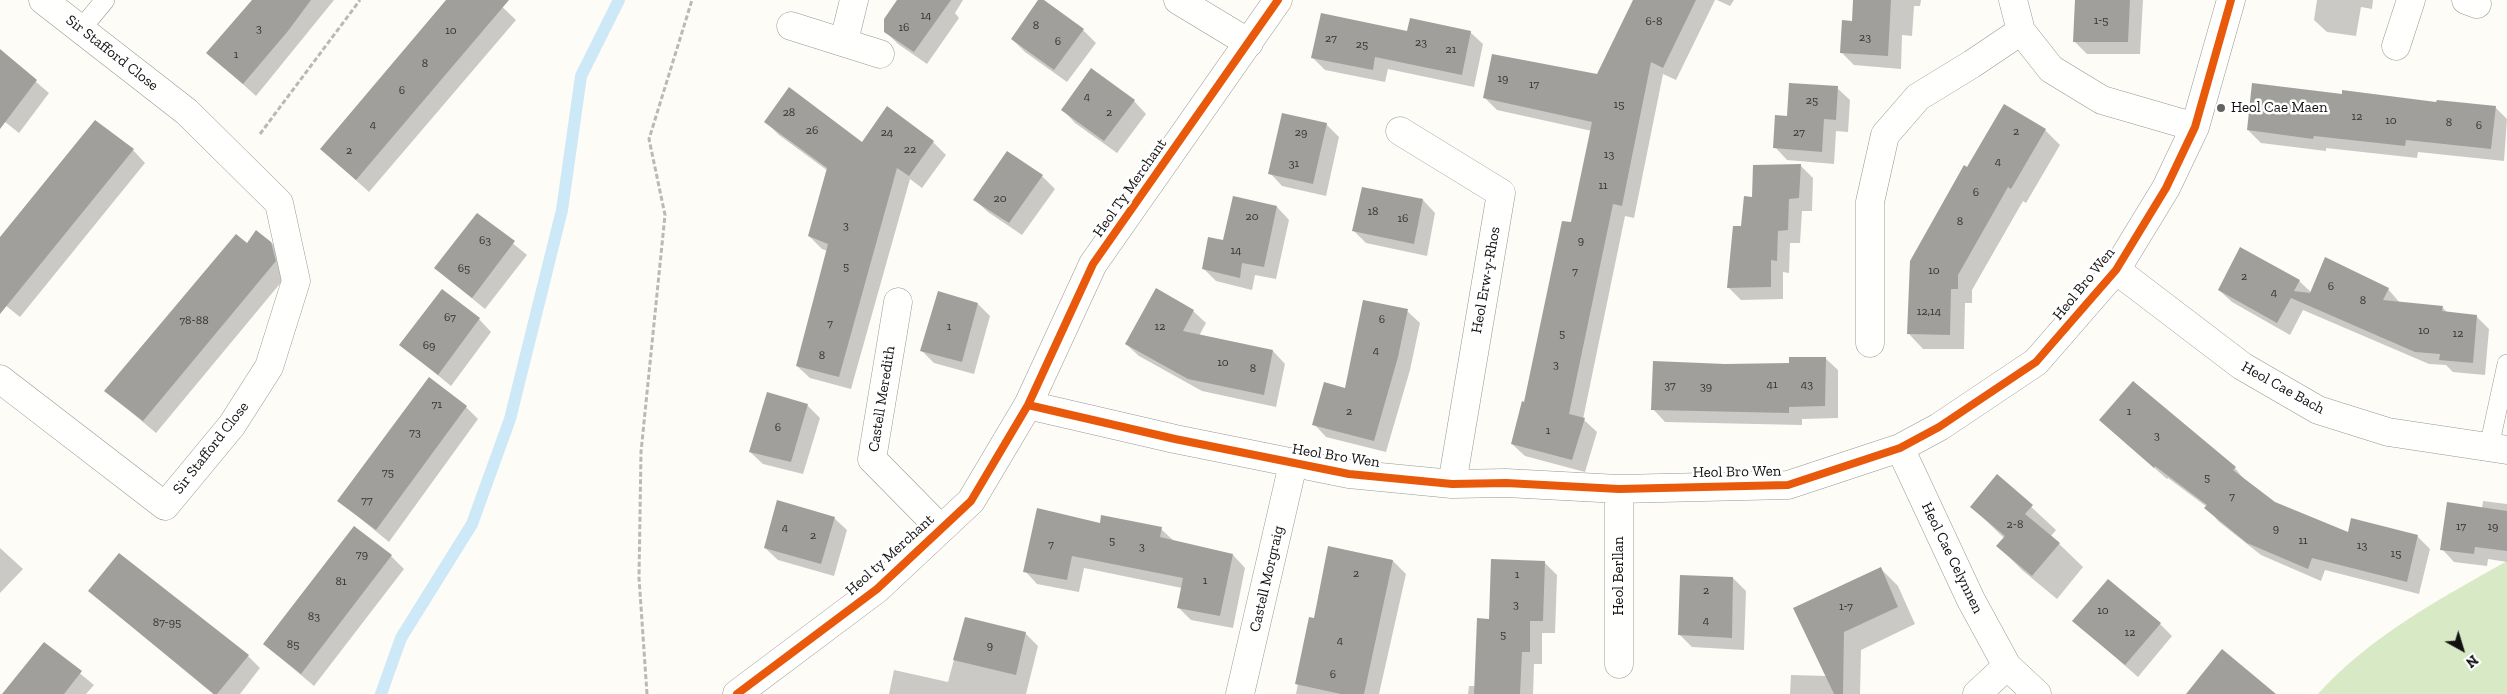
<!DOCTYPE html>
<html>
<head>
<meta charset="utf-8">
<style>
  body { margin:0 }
  #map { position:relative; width:2507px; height:694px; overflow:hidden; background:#fdfcf7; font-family:"Zilla Slab",serif }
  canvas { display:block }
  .north { position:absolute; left:2437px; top:624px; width:50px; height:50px; -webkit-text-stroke:4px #fff; paint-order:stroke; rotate:141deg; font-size:14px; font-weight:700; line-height:20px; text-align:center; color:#111 }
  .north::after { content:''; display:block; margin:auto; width:18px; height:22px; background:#111; clip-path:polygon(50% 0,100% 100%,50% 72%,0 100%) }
</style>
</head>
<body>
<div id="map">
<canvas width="2507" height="694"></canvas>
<div class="north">N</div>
</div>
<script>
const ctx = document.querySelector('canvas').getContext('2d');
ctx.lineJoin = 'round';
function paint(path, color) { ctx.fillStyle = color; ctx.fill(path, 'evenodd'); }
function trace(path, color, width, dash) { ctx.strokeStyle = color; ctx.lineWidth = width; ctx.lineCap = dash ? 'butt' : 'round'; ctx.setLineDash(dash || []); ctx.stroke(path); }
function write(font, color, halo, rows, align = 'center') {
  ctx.font = font + ' "Zilla Slab",serif'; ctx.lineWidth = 5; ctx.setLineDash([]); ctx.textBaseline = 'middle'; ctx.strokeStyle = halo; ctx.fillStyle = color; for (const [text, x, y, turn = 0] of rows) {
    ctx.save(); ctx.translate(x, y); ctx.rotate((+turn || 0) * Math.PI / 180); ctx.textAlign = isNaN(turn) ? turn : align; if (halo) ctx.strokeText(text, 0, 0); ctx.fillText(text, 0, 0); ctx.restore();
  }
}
paint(new Path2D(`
  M2507 561V694H2318C2369 637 2441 598 2507 561Z`), '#d8eac5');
paint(new Path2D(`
  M253 0H334L256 96 208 53Z
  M448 0H495L516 20 369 192 321 149Z
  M899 0H963L955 13 959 18 927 64 898 44 885 31Z
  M1040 0 1083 30 1096 43 1067 82 1025 52 1012 39Z
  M1634 0H1715L1676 80 1663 74 1634 218 1625 216 1583 419 1597 432 1585 472 1525 456 1512 444 1525 403 1571 224 1592 131 1497 110 1485 98 1597 75Z
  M1717 0H1734L1730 6Z
  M1854 0H1921L1920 6H1914L1912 36 1902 35 1901 69 1854 65 1841 52 1853 22Z
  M2076 0H2143L2140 54H2087L2074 41Z
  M2317 0H2373L2372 9 2361 7 2356 36 2327 32 2314 20Z
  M1408 32H1470L1483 44 1474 87 1388 69 1385 82 1325 70 1313 58Z
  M0 51 49 93 19 133 0 118Z
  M1837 88 1850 100 1848 132 1836 131 1834 164 1787 160 1775 147 1788 117Z
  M2343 95 2495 107 2507 119 2504 161 2418 152 2417 158 2326 148V151L2261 143 2248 130Z
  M1134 101 1146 114 1117 153 1075 123 1063 110Z
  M766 122 863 144 933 142 946 155 922 188 910 179 851 389 810 378 797 366 828 251 822 249 809 236 828 171 779 135Z
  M1326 124 1339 137 1326 196 1282 186 1270 173Z
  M2045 130 2060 145 2026 203 2023 201 1972 290V303H1965L1964 349H1923L1909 334 1967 169Z
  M133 150 145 163 20 317 0 301V239Z
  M1007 153 1042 176 1055 189 1022 235 988 212 975 200Z
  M1801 166 1813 178 1812 211H1802L1800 243H1790L1789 273 1783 272V299L1741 300 1728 287 1742 228 1753 198Z
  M1363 188 1423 200 1435 213 1427 256 1366 243 1354 231Z
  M1234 198 1277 207 1289 220 1276 279 1255 275 1252 290 1216 281 1203 268 1224 241Z
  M477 214 527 255 485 309 435 268Z
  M271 242 284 256 288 274 156 433 106 391 247 245Z
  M2241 248 2299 281 2312 293 2388 289 2400 303 2442 307 2448 313 2476 316 2489 329 2485 375 2453 372 2446 365 2429 364 2303 310 2290 335 2232 302 2219 290Z
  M978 304 990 316 974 374 934 363 921 350Z
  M1193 311 1206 323 1199 336 1273 351 1285 364 1276 407 1202 391 1139 356 1126 344Z
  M1407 311 1420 323 1410 370 1386 452 1326 437 1314 424 1346 389Z
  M479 319 491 332 451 386 401 345Z
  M1825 358 1838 370V418L1802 419V425L1665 422 1653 409 1725 365H1791Z
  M807 405 820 418 803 474 763 464 750 452Z
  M466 407 478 419 389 542 339 501Z
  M2100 420 2235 468 2246 482 2274 503 2348 534 2417 536 2430 549 2419 594 2325 570 2321 581 2261 555 2218 521 2207 507 2168 478 2167 479Z
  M1998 476 2056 530 2051 536 2083 567 2057 599 2022 570 1998 546 2004 538 1972 507Z
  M2483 501 2507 504V562L2488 559 2487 566 2454 562 2442 549 2482 509Z
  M834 518 847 530 834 576 778 560 765 548Z
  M1101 525 1161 529 1174 541 1233 555 1245 568 1233 628 1191 620 1178 607 1182 588 1084 568 1079 592 1037 584 1025 571Z
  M0 548 23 569 0 593Z
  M1329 548 1393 561 1406 574 1379 694H1296L1310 619 1315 620Z
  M391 556 404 569 314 686 264 644Z
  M1544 562 1557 575 1555 633H1542V664H1534L1533 694H1468L1469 686H1475L1490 620Z
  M1881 569 1898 586 1915 624 1861 650 1860 694H1790L1791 675 1827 676 1795 609Z
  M1733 578 1746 591 1744 650 1692 647 1679 634Z
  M89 591 248 656 260 668 240 694H213Z
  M965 619 1025 633 1038 646 1026 694H889L894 670 948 682Z
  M2074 621 2160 624 2172 636 2138 677Z
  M44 644 94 685 86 694H3Z`), '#0003');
trace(new Path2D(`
  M381 694 401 638 472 524 510 419 562 210 581 76 619 0`), '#cde8f7', 12);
paint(new Path2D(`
  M252 0H311L288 31 243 84 206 53Z
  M446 0H509L356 180 320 149Z
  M897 0H951L914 52 884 32V19Z
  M1038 0H1044L1084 29 1054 70 1011 39Z
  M1633 0H1696L1663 68 1651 62 1622 206 1613 204 1569 414 1585 418 1572 460 1511 444 1522 401 1524 402 1562 221 1571 222 1592 122 1483 98 1492 54 1597 74Z
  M1853 0H1891L1888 56 1840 53 1842 20 1852 21Z
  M2075 0H2130L2128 42H2073Z
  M1321 13 1407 31 1410 18 1471 31 1462 75 1375 57 1373 70 1311 58Z
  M0 49 37 80 0 129Z
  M1091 68 1135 100 1104 141 1061 110Z
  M1789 83 1838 86 1836 120 1824 119 1822 152 1773 148 1775 115 1787 116Z
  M2252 83 2342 94V90L2436 102 2437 100 2496 106 2491 149 2406 140 2405 146 2314 136 2313 139 2247 130Z
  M789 87 862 142 887 106 934 141 909 176 897 168 839 377 796 366 828 244 808 236 827 168 764 122Z
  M2004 104 2046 129 2011 189 2008 187 1958 275V289H1951L1950 335 1907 334 1910 261 1964 165 1967 167Z
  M1282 113 1327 123 1313 184 1268 174Z
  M95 120 134 149 0 314V237Z
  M1007 151 1043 175 1009 223 973 200Z
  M1801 164 1799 198 1789 199 1788 230 1778 231 1777 261 1771 260V287L1727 288 1733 226H1741L1744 196 1752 197 1753 165Z
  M1362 187 1423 199 1414 244 1352 231Z
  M1233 196 1277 206 1264 267 1242 263 1240 278 1202 269 1208 237 1223 240Z
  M477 213 515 241 472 298 434 268Z
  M256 230 271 242 276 261 143 421 104 391 236 234 247 243Z
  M2240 247 2300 280 2294 291 2310 293 2325 257 2389 288 2383 300 2443 306 2442 311 2477 315 2473 363 2439 360 2440 354 2415 352 2291 298 2277 323 2218 290Z
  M1156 288 1194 310 1183 331 1273 350 1264 395 1188 379 1125 344Z
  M442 289 480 318 438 375 399 345Z
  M938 291 978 303 962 362 920 351Z
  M1363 300 1408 309 1398 357 1374 441 1312 425 1324 382 1345 388Z
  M1789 357H1826L1825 406 1789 407V413L1651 410 1653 361 1725 364 1789 363Z
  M429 377 467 406 376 530 337 501Z
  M2133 381 2236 467 2233 470 2275 502 2348 532 2351 518 2418 535 2407 582 2312 558 2308 569 2247 543 2204 508 2207 505 2155 466 2154 468 2099 420Z
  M767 392 808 404 791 462 749 452Z
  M1997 474 2033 505 2025 514 2060 543 2032 576 1996 546 2005 536 1970 507Z
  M777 500 835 517 821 564 764 548Z
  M2447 502 2507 511V551L2475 547 2474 554 2440 550Z
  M1037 508 1100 523 1101 515 1162 527 1160 537 1233 554 1220 616 1177 608 1183 578 1072 556 1067 580 1023 572Z
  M354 526 392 555 301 674 263 644Z
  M1328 546 1393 560 1364 694H1341L1295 684 1309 617 1314 618Z
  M119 553 249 655 217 694H214L88 591Z
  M1491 559 1545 561 1543 621H1530V652H1522L1520 694H1474L1477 618 1489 619Z
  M1881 567 1898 607 1844 632 1843 694H1834L1793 608Z
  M1680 575 1733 577 1732 638 1678 635Z
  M2108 579 2161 623 2125 665 2072 621Z
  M965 617 1026 632 1016 675 953 660Z
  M44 642 82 671 64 694H2Z
  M2222 649 2276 694H2186Z`), '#a19f9c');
const service = new Path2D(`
  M81 29 105 0
  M2489 447 2507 364`);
const minor = new Path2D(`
  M1178 0 1249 43
  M2013 0 2021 31 2051 69 2102 100 2195 127
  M2466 0 2477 4
  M791 26 880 54
  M844 41 854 0
  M2396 46 2411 0
  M1400 131 1501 193 1452 484
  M2116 270 2242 366 2318 410 2388 432 2507 450
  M898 302 872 459 941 529
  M1870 343V202L1885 135 1918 97 1972 64 2021 31
  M0 379 165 506 232 425 269 367 296 281 279 203 187 112 43 0
  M1028 405 1175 439 1349 474 1452 484 1506 483 1619 489 1788 485 1900 448 1939 427 2036 362 2116 270 2166 188 2195 127 2231 0
  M1900 448 1971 600 2007 666 2037 694
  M1619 489V664
  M737 694 877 589 971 501 1028 405 1093 264 1278 0
  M1240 694 1293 464
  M1977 694 2007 666`);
trace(service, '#979795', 20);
trace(minor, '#979795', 29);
trace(new Path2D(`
  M260 134 360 0
  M647 694 639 578 641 452 665 215 649 139 692 0`), '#b9b9b8', 3, [5, 2.5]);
trace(service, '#fffffe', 19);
trace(minor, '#fffffe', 28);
trace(new Path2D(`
  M1028 405 1175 439 1349 474 1452 484 1506 483 1619 489 1788 485 1900 448 1939 427 2036 362 2116 270 2166 188 2195 127 2231 0
  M737 694 877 589 971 501 1028 405 1093 264 1278 0`), '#e8590c', 8);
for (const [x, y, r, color] of [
  [2221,108,5,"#646362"]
]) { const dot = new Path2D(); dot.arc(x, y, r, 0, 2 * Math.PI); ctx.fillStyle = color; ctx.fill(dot); trace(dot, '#fff', 2); }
write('12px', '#353434', null, [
  ["14",926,16],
  ["1-5",2101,21],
  ["6-8",1654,22],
  ["8",1036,26],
  ["16",904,28],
  ["3",259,29],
  ["10",451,31],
  ["23",1865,38],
  ["27",1331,39],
  ["6",1058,42],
  ["23",1421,43],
  ["25",1362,45],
  ["21",1451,50],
  ["1",236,55],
  ["8",425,64],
  ["19",1503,79],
  ["17",1534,85],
  ["6",402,91],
  ["4",1087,97],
  ["25",1812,101],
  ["15",1619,105],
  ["28",789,113],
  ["2",1109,113],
  ["12",2357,117],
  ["10",2391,121],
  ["8",2449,123],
  ["4",373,125],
  ["6",2479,126],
  ["26",812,131],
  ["2",2016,132],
  ["24",887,133],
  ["29",1301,133],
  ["27",1799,133],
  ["22",910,150],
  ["2",349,151],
  ["13",1609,155],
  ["4",1998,162],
  ["31",1294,164],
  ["11",1603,186],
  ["6",1976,193],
  ["20",1000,199],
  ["18",1373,212],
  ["20",1252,217],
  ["16",1403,219],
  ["8",1960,222],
  ["3",846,226],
  ["63",485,241],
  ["9",1581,241],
  ["14",1236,251],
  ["5",846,267],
  ["65",464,269],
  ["10",1934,271],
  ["7",1575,272],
  ["2",2244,277],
  ["6",2331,287],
  ["4",2274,293],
  ["8",2363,301],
  ["12,14",1929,312],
  ["67",450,318],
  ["6",1382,320],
  ["78-88",194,321],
  ["7",830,324],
  ["1",949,327],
  ["12",1160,327],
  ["10",2424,331],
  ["5",1562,334],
  ["12",2458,334],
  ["69",429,346],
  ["4",1376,351],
  ["8",822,356],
  ["10",1223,363],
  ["3",1556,365],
  ["8",1253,369],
  ["41",1772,385],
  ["43",1807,385],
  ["37",1670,386],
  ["39",1706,387],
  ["71",437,405],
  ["2",1349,412],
  ["1",2129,412],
  ["6",778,428],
  ["1",1548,431],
  ["73",415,433],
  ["3",2157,436],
  ["75",388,473],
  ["5",2207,478],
  ["7",2232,497],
  ["77",367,501],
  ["2-8",2015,525],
  ["17",2461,527],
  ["19",2493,527],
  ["4",785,528],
  ["9",2276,529],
  ["2",813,536],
  ["5",1112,541],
  ["11",2303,541],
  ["7",1051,545],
  ["13",2362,546],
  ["3",1142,547],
  ["15",2396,554],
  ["79",362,555],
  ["2",1356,574],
  ["1",1517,575],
  ["1",1205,581],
  ["81",341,582],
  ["2",1706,591],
  ["3",1516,605],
  ["1-7",1846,607],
  ["10",2103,611],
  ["83",314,617],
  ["4",1706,621],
  ["87-95",167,623],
  ["12",2130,633],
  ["5",1503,635],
  ["4",1340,641],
  ["85",293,645],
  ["9",990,646],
  ["6",1333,675]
]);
write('15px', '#111', '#fff', [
  ["Sir Stafford Close",112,53,38],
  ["Heol Ty Merchant",1130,188,-55],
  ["Heol Erw-y-Rhos",1486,280,-80],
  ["Heol Bro Wen",2084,284,-51],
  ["Heol Cae Bach",2283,388,29],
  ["Castell Meredith",882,399,-81],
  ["Sir Stafford Close",211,448,-52],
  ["Heol Bro Wen",1336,456,9],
  ["Heol Bro Wen",1737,472,-1],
  ["Heol ty Merchant",890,555,-42],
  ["Heol Cae Celynnen",1952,558,64],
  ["Heol Berllan",1619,576,-90],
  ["Castell Morgraig",1267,579,-77]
]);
write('15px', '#111', '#fff', [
  ["Heol Cae Maen",2231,108]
], 'left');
</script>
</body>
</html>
